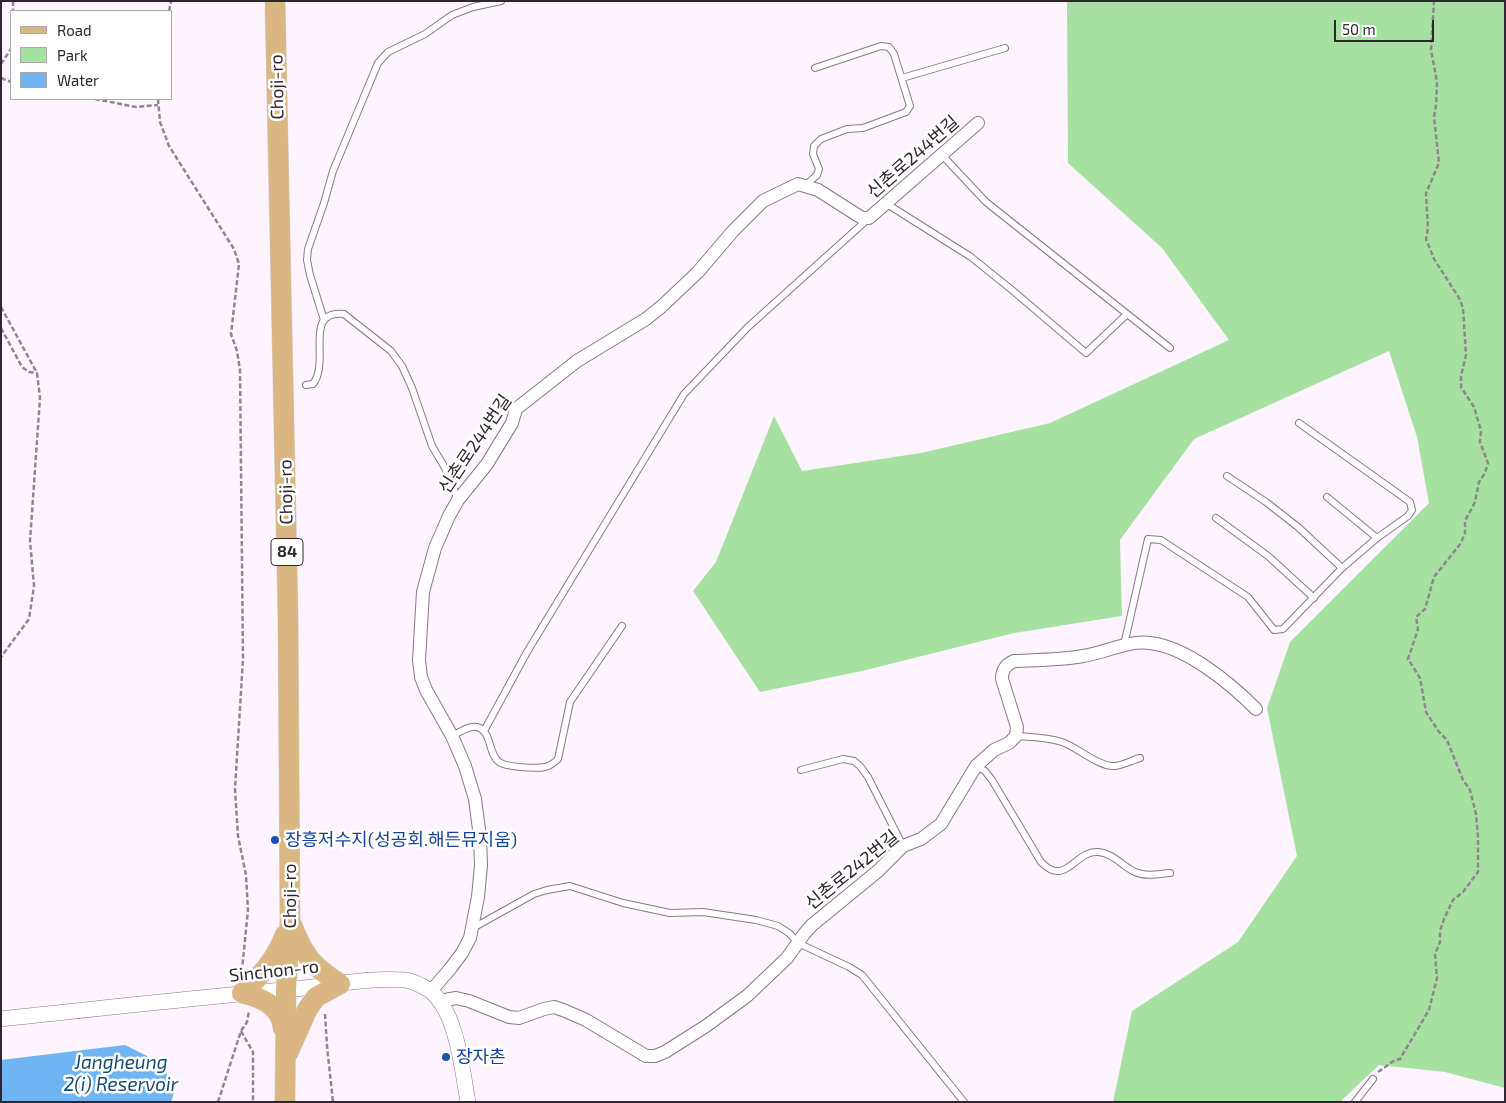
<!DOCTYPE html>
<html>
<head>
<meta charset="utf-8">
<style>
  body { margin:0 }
  #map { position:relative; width:1506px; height:1103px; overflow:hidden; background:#fef4ff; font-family:"Exo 2",sans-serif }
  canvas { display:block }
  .frame { position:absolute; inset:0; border:2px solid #302630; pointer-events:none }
  .legend { position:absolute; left:10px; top:10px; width:162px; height:90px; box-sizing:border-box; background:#fff; border:1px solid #aca8ac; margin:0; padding:6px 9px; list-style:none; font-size:15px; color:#302630 }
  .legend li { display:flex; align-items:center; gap:10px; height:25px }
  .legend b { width:25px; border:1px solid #aca8ac }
  .scale { position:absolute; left:1334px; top:20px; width:100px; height:22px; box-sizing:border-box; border:2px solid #302630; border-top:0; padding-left:6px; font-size:15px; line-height:18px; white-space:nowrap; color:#302630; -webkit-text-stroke:4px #fff; paint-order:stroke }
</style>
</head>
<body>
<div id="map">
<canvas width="1506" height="1103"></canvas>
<div class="frame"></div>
<ul class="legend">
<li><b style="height:6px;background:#dab683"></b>Road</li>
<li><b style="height:14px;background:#a7e1a2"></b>Park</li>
<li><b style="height:14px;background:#6fb5f4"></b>Water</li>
</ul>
<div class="scale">50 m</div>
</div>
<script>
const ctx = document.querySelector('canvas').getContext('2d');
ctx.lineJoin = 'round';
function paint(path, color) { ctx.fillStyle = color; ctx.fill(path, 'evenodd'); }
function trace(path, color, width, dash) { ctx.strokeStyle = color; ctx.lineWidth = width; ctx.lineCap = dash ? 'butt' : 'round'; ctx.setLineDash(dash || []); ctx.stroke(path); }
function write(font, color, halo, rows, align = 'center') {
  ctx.font = font + ' "Exo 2","Noto Sans KR",sans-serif'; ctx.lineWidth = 5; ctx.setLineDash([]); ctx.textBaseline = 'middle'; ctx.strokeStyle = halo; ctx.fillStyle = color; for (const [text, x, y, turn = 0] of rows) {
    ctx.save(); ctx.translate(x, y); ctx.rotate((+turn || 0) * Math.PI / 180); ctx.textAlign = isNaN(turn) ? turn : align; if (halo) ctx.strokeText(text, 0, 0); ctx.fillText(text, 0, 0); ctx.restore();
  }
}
paint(new Path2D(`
  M1066 1H1505V1088L1445 1072 1379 1065 1340 1102H1113L1132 1011 1238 942 1297 856 1267 708 1290 642 1429 503 1417 437 1389 351 1194 439 1120 540 1122 616 1014 633 862 671 760 692 693 591 716 562 774 416 802 471 921 453 1050 423 1229 340 1162 248 1068 163 1067 3Z`), '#a7e1a2');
paint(new Path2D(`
  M125 1045 163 1064 174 1093 171 1102H1V1060Z`), '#6fb5f4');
const service = new Path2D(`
  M902 78 1005 48
  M941 154 986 202 1170 348
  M805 186 817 175 819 169 813 154 814 146 821 139 847 129 863 128 906 112 910 106 894 54 889 47 881 46 815 68
  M887 204 971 257 1012 290 1086 353 1127 314
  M324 320 310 275 307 260 308 249 324 203 333 171 378 63 388 52 425 34 452 15 473 7 501 1
  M306 385 313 384C331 361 302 310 344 314L391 351 402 366 412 388 432 446 445 468 458 500
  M1227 476 1266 502 1298 527 1342 568
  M1327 497 1377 538
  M1216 518 1268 556 1314 598
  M1124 645 1148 539 1161 540 1248 597 1274 630 1283 629 1342 568 1377 538 1408 516 1412 510 1410 502 1299 423
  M484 731 527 652 684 394 748 327 868 219
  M452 736C459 733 469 725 477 727 492 731 488 754 499 762 505 767 537 769 545 767 550 766 554 763 558 759L570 702 622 626
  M1016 736C1031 737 1047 737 1062 742 1077 747 1099 767 1114 766 1122 766 1132 760 1140 758
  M976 766 985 771 992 780 1041 862C1066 888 1075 850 1098 852 1113 853 1122 866 1135 872 1146 877 1158 874 1170 873
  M801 770 843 759 854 761 860 766 868 777 903 846
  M473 928 534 894 547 890 570 886 623 903 670 913 703 912 756 920 778 926 789 933 798 943 849 967 862 975 964 1102
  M1355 1102 1373 1079`);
const minor = new Path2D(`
  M431 991 450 969 462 953 470 938 478 897 481 865 480 837 475 799 465 766 452 736 426 690 421 677 419 660 423 592 435 548 449 516 458 500 487 464 512 423 516 409 577 361 646 319 661 307 698 272 733 231 763 201 798 184 818 190 862 218H869L978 123
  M440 1001 456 998 469 1001 509 1017 519 1018 544 1009 554 1007 563 1010 586 1020 646 1056H655L665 1052 706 1026 747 996 787 958 804 934 812 925 878 871 903 846 921 839 941 824 976 766 994 750 1009 743 1016 736 1017 727 1002 679C1002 670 1005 665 1014 661 1037 660 1061 660 1083 656 1105 653 1127 640 1150 643 1187 647 1231 684 1256 709`);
const tertiary = new Path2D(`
  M1 1019C95 1009 190 998 284 990 324 987 365 977 405 980 414 981 421 985 429 990 457 1010 462 1070 468 1102`);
const primary = new Path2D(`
  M275 1 288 616 290 921 286 990 285 1102
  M292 925C304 956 312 966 340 984
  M242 993C260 997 282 1006 283 1028
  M242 993C261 976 276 959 285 935
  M288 1053 307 1010 316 997 340 984`);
trace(service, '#8c758d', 8);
trace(minor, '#8c758d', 14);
trace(tertiary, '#8c758d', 16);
trace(primary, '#d6d4d6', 21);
trace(new Path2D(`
  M13 1V11
  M169 11 171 1
  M1 64 11 49
  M1 78 11 82
  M95 99 136 107 158 105
  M158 99 160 122 169 146 234 249 239 264 231 334 237 351 240 370 243 659 235 789 238 836 246 875 248 910 242 970
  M1 307 37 373 40 398 30 541 34 586 29 619 1 657
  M1 328 22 367 29 372 37 373
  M325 1014 327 1046 333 1102
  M241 1031 253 1052V1102
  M1378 1072 1395 1060 1400 1059 1429 1010 1437 978 1435 954 1440 942V931L1444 919 1453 900 1463 892 1478 872V837L1476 814 1470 790 1463 780 1447 740 1439 732 1426 712 1420 678 1408 659 1418 629 1416 617 1425 609 1434 577 1461 543 1465 533V521L1475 502 1479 482 1485 473 1488 463 1480 442 1481 431 1474 407 1461 387V376L1466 355 1463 308 1459 298 1434 259 1426 239 1428 228 1426 193 1439 163 1434 117 1436 105 1437 82 1431 50 1434 1
  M218 1102 241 1031 247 1022 249 1011`), '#908690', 2.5, [5, 2.5]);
trace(service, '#fff', 6);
trace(minor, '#fff', 12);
trace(tertiary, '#fff', 15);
trace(primary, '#dab683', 20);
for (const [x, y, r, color] of [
  [275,840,5,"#1a4fb4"],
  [446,1057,5,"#1a4fb4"]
]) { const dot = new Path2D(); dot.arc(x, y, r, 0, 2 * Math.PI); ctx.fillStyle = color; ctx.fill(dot); trace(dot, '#fff', 2); }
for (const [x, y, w] of [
  [287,552,32]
]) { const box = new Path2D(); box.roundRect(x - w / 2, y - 13.5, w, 27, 4); ctx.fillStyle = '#fff'; ctx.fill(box); trace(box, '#302630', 1); }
write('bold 16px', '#302630', null, [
  ["84",287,552]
]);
write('18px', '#302630', '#fff', [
  ["Choji-ro",277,87,-91],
  ["신촌로244번길",913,157,-41],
  ["신촌로244번길",475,444,-56],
  ["Choji-ro",286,492,-91],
  ["신촌로242번길",852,870,-39],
  ["Choji-ro",290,896,-90],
  ["Sinchon-ro",274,971,-6]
]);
write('18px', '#164399', '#fff', [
  ["장흥저수지(성공회.해든뮤지움)",285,840],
  ["장자촌",456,1057]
], 'left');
write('italic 19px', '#184a73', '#fff', [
  ["Jangheung",121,1063],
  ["2(i) Reservoir",121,1085]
]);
</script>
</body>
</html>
